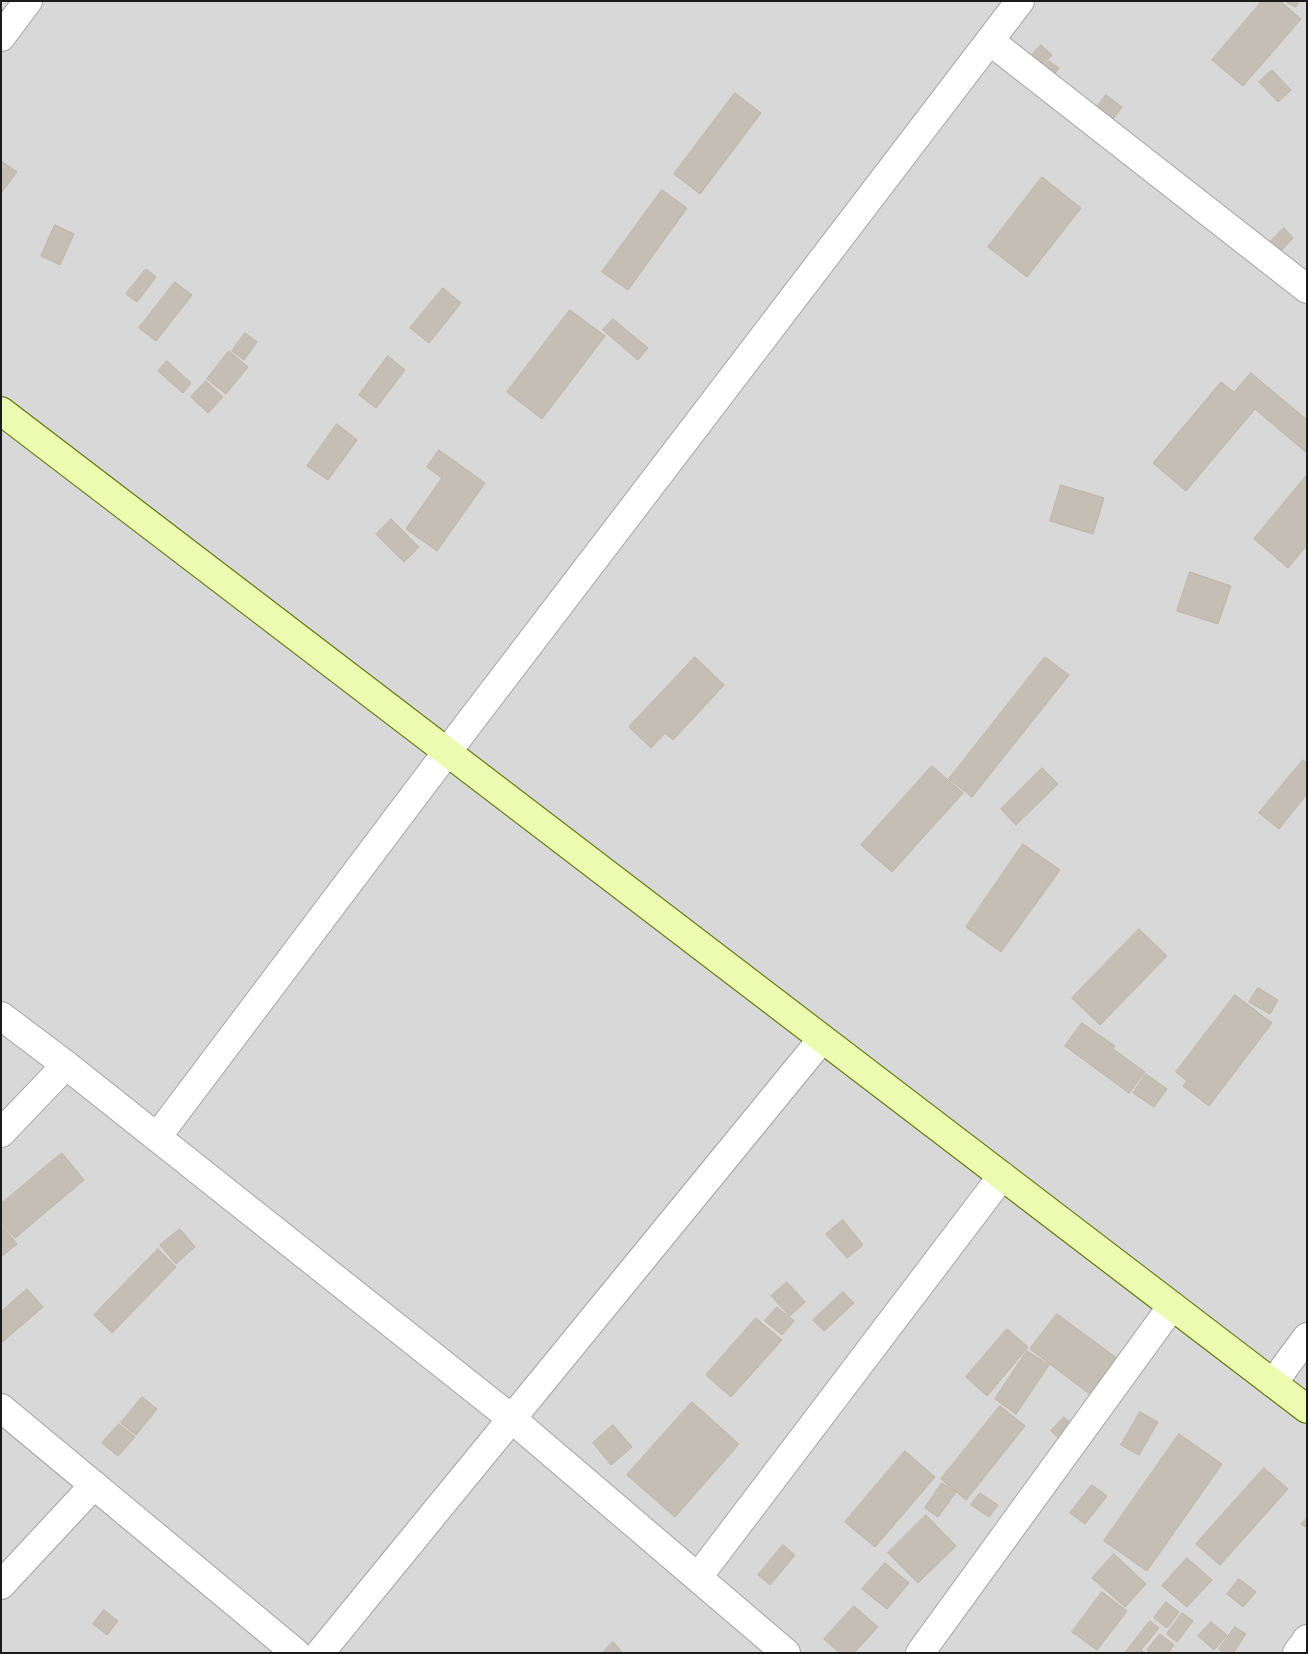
<!DOCTYPE html>
<html>
<head>
<meta charset="utf-8">
<style>
  body { margin:0 }
  #map { position:relative; width:1308px; height:1654px; overflow:hidden; background:#edebe0; font-family:"Titillium Web",sans-serif }
  canvas { display:block }
  .frame { position:absolute; inset:0; border:2px solid #1b1b1b; pointer-events:none }
</style>
</head>
<body>
<div id="map">
<canvas width="1308" height="1654"></canvas>
<div class="frame"></div>
</div>
<script>
const ctx = document.querySelector('canvas').getContext('2d');
ctx.lineJoin = 'round';
function paint(path, color) { ctx.fillStyle = color; ctx.fill(path, 'evenodd'); }
function trace(path, color, width, dash) { ctx.strokeStyle = color; ctx.lineWidth = width; ctx.lineCap = dash ? 'butt' : 'round'; ctx.setLineDash(dash || []); ctx.stroke(path); }
paint(new Path2D(`
  M1 1H1307V1653H1Z`), '#d9d8d8');
const building = new Path2D(`
  M1262 1H1280L1301 19 1243 86 1212 60Z
  M1285 1H1299L1296 7Z
  M1041 45 1052 55 1032 76 1022 66Z
  M1049 61 1059 68 1047 84 1036 77Z
  M1272 70 1291 90 1278 102 1259 82Z
  M735 93 761 113 700 194 674 174Z
  M1106 95 1122 107 1105 130 1089 118Z
  M1 161 17 172 1 193Z
  M1042 177 1081 208 1027 277 988 247Z
  M662 190 687 208 628 290 602 272Z
  M55 225 74 234 60 265 41 256Z
  M1284 228 1293 238 1279 253 1269 243Z
  M146 269 156 277 137 302 126 294Z
  M175 282 192 295 156 341 139 328Z
  M443 288 461 303 429 343 410 328Z
  M570 310 605 336 542 419 507 392Z
  M613 319 648 348 638 360 603 330Z
  M245 333 257 342 244 360 232 351Z
  M229 351 248 367 226 394 207 379Z
  M388 356 405 370 376 408 359 395Z
  M167 361 191 383 183 393 158 371Z
  M1251 373 1307 420V453L1255 409 1186 491 1153 463 1221 382 1234 392Z
  M206 381 223 397 208 413 191 397Z
  M337 424 357 440 328 480 307 466Z
  M439 450 485 483 437 551 406 529 442 478 427 467Z
  M1307 475V545L1288 568 1254 539Z
  M1061 485 1104 498 1093 534 1050 521Z
  M391 519 419 547 404 562 376 534Z
  M1190 572 1231 586 1218 624 1177 611Z
  M695 657 724 685 673 740 665 733 651 748 629 727Z
  M1045 657 1069 675 972 797 949 779Z
  M1303 760 1307 763V794L1279 829 1259 813Z
  M932 766 963 793 892 872 861 845Z
  M1042 768 1058 784 1016 825 1001 809Z
  M1023 844 1060 870 1001 952 966 927Z
  M1139 929 1167 956 1100 1025 1072 998Z
  M1258 988 1278 1000 1270 1014 1249 1002Z
  M1235 995 1272 1023 1209 1106 1183 1086 1187 1081 1176 1072Z
  M1082 1023 1115 1046 1113 1049 1145 1072 1129 1093 1065 1046Z
  M1146 1074 1167 1089 1154 1107 1133 1093Z
  M62 1153 84 1180 15 1238 1 1222V1204Z
  M843 1220 863 1245 847 1258 826 1234Z
  M1 1224 17 1244 1 1257Z
  M180 1229 195 1247 176 1264 160 1245Z
  M158 1249 176 1267 112 1333 94 1315Z
  M787 1282 805 1302 790 1316 771 1296Z
  M27 1289 43 1307 1 1343V1312Z
  M843 1292 854 1303 824 1331 813 1320Z
  M777 1307 794 1321 782 1335 765 1321Z
  M1057 1314 1126 1365 1099 1401 1030 1349Z
  M756 1318 782 1340 731 1397 706 1375Z
  M1007 1329 1028 1347 987 1396 966 1377Z
  M1027 1351 1049 1365 1016 1414 995 1399Z
  M142 1397 157 1409 136 1435 121 1423Z
  M692 1402 739 1444 675 1517 627 1475Z
  M1000 1406 1025 1426 966 1500 941 1479Z
  M1140 1412 1158 1422 1139 1455 1121 1445Z
  M1064 1417 1076 1428 1063 1442 1051 1431Z
  M119 1424 135 1437 118 1456 102 1443Z
  M613 1425 632 1447 611 1465 593 1443Z
  M1179 1434 1222 1464 1147 1571 1104 1541Z
  M905 1451 935 1477 875 1547 845 1522Z
  M1264 1468 1288 1489 1220 1565 1196 1544Z
  M942 1483 956 1492 938 1517 925 1508Z
  M1092 1485 1107 1496 1085 1524 1070 1513Z
  M980 1493 998 1505 989 1517 971 1505Z
  M926 1515 956 1546 918 1583 888 1553Z
  M1307 1518V1528L1301 1524Z
  M783 1545 795 1555 770 1585 758 1575Z
  M1114 1554 1146 1584 1125 1607 1092 1578Z
  M1187 1558 1212 1580 1187 1607 1162 1586Z
  M885 1563 909 1583 887 1609 862 1589Z
  M1239 1579 1256 1592 1243 1607 1227 1594Z
  M1102 1592 1127 1611 1097 1650 1072 1632Z
  M1166 1602 1179 1612 1167 1628 1154 1618Z
  M854 1606 878 1627 854 1653H840L824 1639Z
  M104 1610 118 1621 107 1635 93 1624Z
  M1182 1613 1193 1621 1177 1642 1167 1634Z
  M1150 1621 1159 1628 1141 1650 1145 1653H1125Z
  M1211 1622 1227 1635 1214 1650 1198 1636Z
  M1235 1627 1246 1634 1233 1653H1224L1219 1649Z
  M1160 1634 1174 1645 1168 1653H1150L1147 1650Z
  M613 1642 623 1653H602Z`);
paint(building, '#c5beb4');
trace(building, '#bfb3a2', 1);
const street = new Path2D(`
  M1 37 28 1
  M990 41 1307 289
  M1 1016 66 1065 512 1419 786 1653
  M1 1133 66 1065
  M157 1137 447 752 1020 1
  M1273 1383 1307 1337
  M1 1408 296 1653
  M698 1577 1002 1176
  M1 1585 94 1485
  M320 1653 822 1039
  M920 1653 1172 1306
  M1297 1653 1307 1639`);
const secondary = new Path2D(`
  M1 411 1307 1409`);
trace(street, '#a2a2a2', 30);
trace(secondary, '#557301', 30);
trace(street, '#fff', 28);
trace(secondary, '#ecfbb0', 28);
</script>
</body>
</html>
